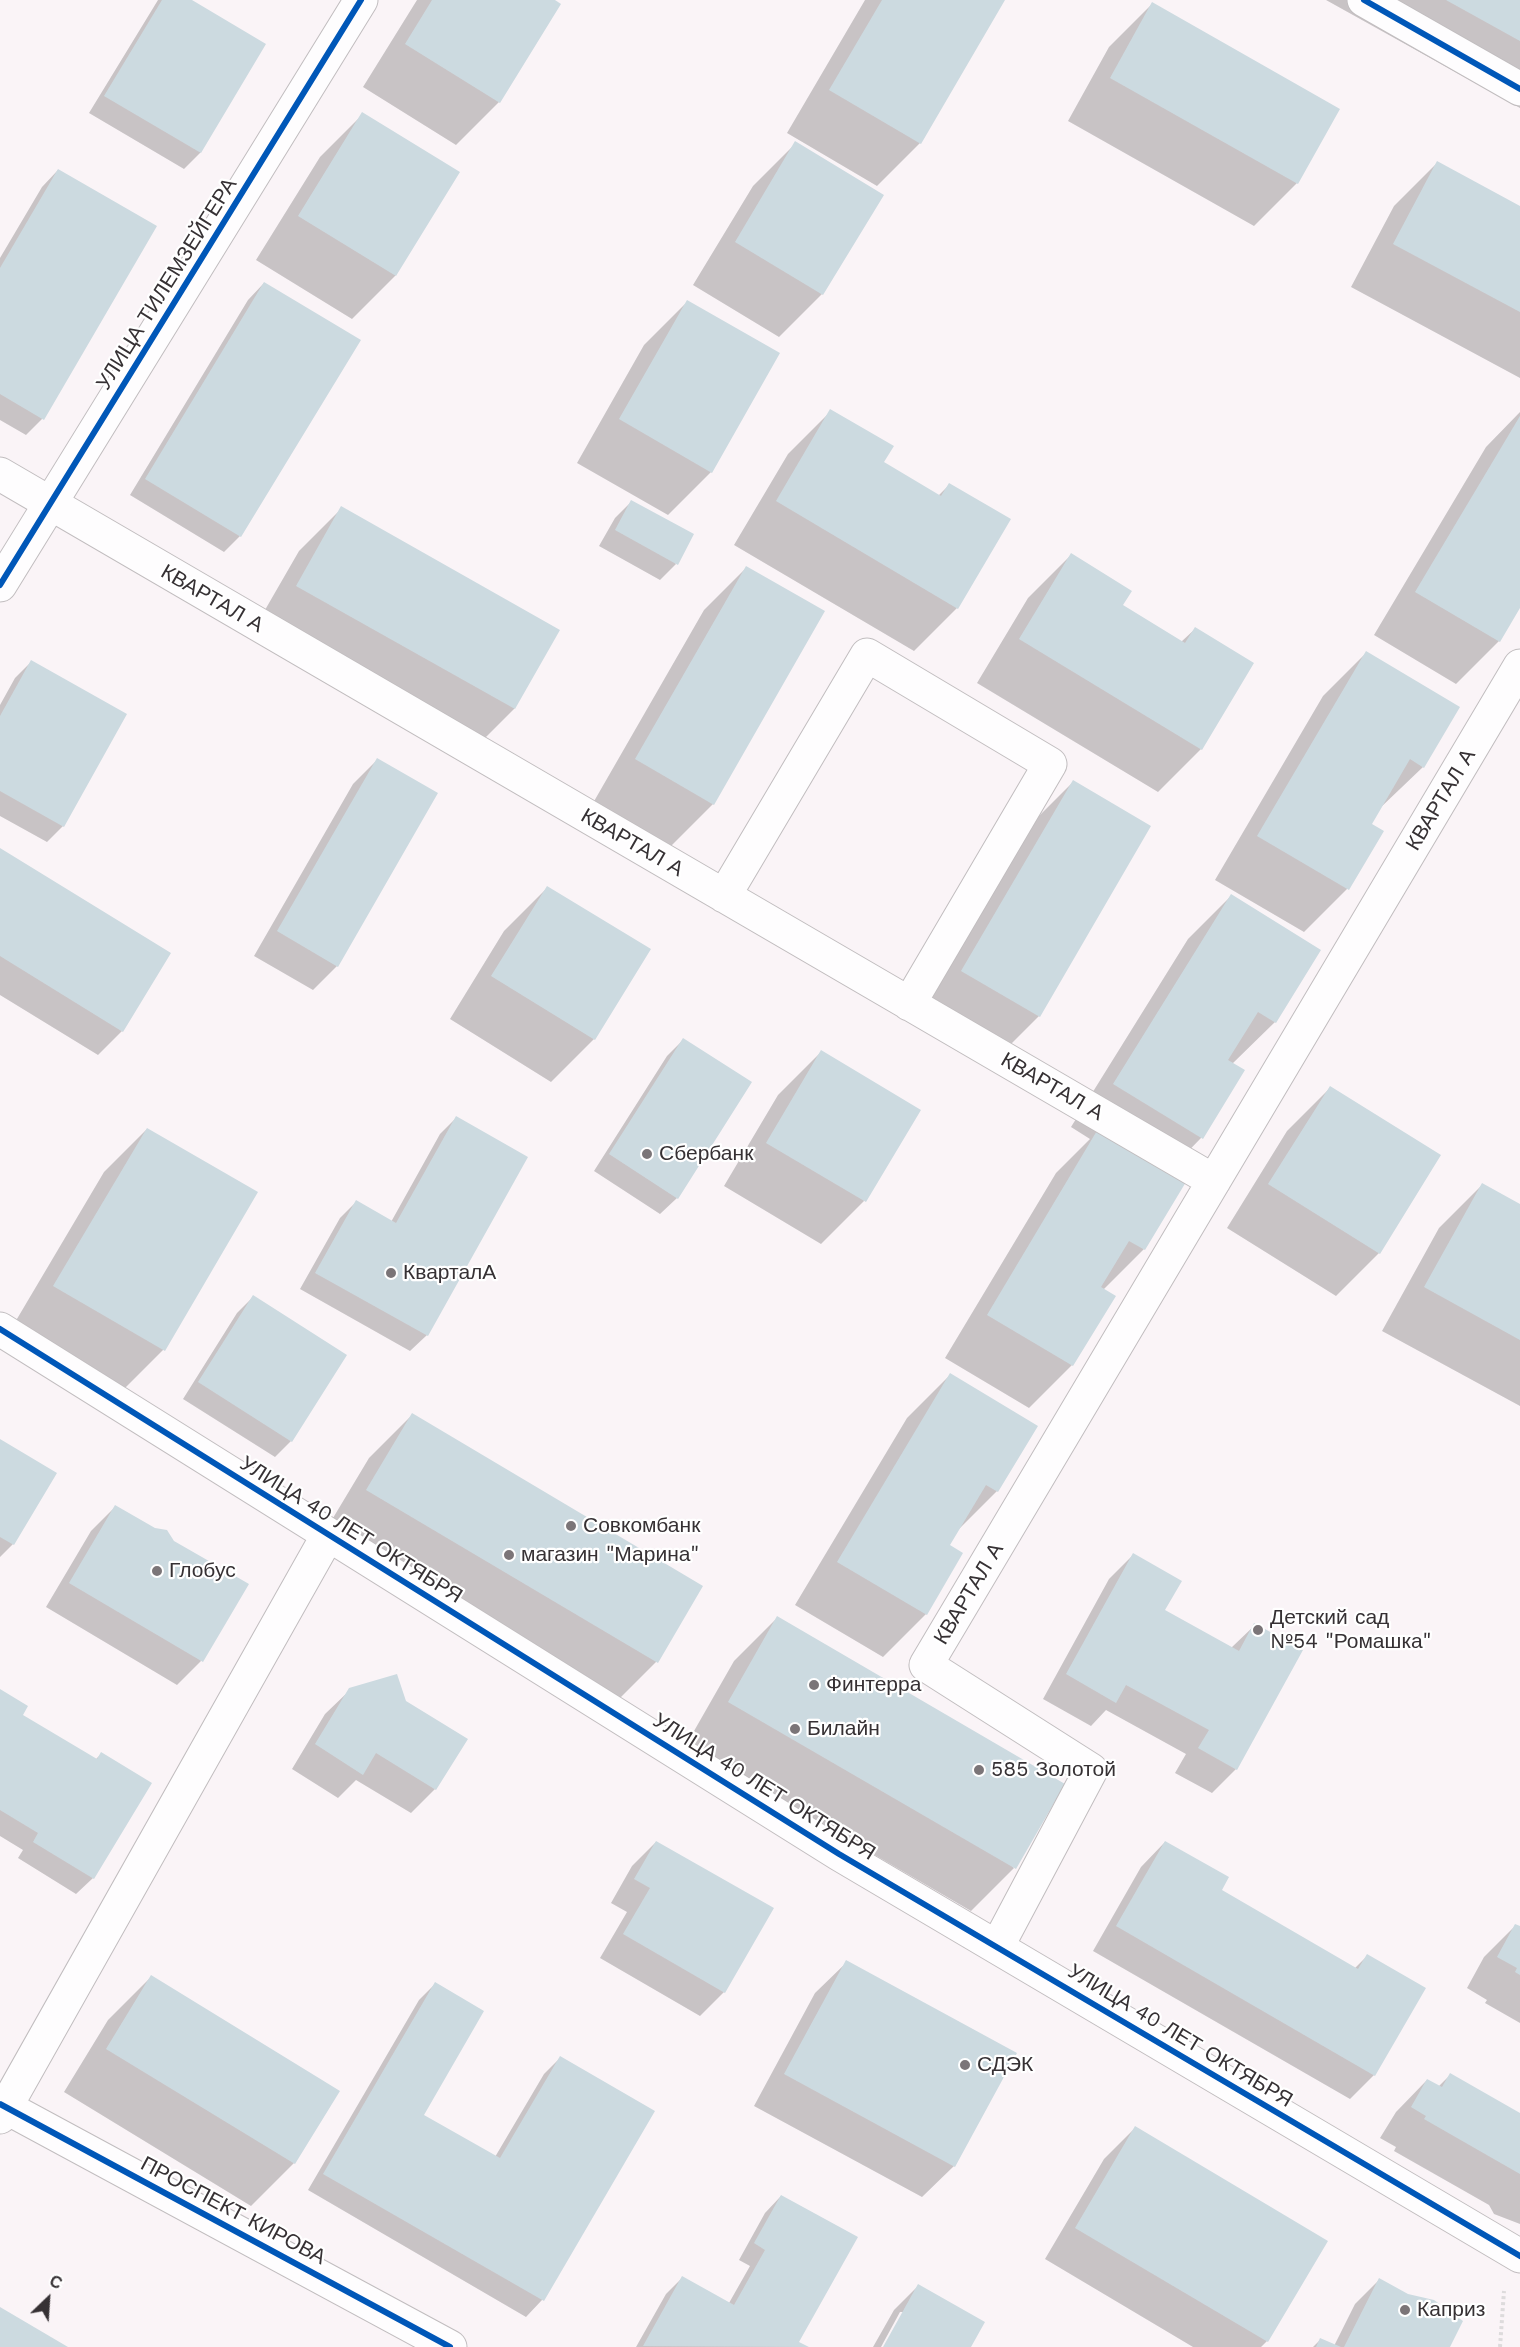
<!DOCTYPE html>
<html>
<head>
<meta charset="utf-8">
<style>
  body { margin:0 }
  #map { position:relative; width:1520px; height:2347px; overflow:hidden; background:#faf4f7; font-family:"Work Sans",sans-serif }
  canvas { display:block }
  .north { position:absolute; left:18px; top:2269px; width:60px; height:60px; -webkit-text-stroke:4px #fff; paint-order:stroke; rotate:25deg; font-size:16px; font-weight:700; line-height:24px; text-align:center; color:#363134 }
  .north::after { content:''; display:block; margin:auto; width:21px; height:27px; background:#363134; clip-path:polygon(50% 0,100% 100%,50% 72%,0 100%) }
</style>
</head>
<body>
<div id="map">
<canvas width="1520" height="2347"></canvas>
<div class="north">С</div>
</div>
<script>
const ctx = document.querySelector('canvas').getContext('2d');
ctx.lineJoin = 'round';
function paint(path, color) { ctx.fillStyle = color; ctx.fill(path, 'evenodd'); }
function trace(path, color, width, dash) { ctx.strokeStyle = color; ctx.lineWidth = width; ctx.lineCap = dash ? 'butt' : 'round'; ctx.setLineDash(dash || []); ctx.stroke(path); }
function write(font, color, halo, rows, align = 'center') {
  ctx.font = font + ' "Work Sans",sans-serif'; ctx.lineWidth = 4.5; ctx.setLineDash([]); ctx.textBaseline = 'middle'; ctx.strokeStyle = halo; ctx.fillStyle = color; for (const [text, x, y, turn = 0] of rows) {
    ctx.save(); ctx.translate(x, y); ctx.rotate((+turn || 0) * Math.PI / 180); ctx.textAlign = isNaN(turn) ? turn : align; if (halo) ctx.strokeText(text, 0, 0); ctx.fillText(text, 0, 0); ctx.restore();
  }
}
paint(new Path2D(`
  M158 0H189L264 44 200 153 184 169 89 113Z
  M417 0H552L499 102 456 145 363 87Z
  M865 0H1004L920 143 877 186 787 133Z
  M1326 0H1520V108Z
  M1152 4 1297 183 1254 226 1068 121 1109 47Z
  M363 114 458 173 395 276 352 319 256 260 320 157Z
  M796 143 822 294 779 337 693 285 753 186Z
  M1437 163 1520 208V378L1351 287 1394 206Z
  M58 170 42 419 26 435 0 420V258L42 187Z
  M264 283 240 536 224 552 130 495 248 300Z
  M687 302 711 472 668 515 577 463 644 345Z
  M831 411 882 463 938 496 949 485 957 608 914 651 734 545 788 454Z
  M1520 412V605L1499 641 1456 684 1374 635 1486 447Z
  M631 502 676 564 660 580 599 546 615 518Z
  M342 508 558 630 514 709 471 752 254 629 299 551Z
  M1071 555 1121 606 1181 642 1195 629 1201 749 1158 792 977 683 1028 598Z
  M747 567 713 804 670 847 593 803 704 610Z
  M1366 653 1423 767 1379 809 1370 824 1382 831 1347 889 1304 932 1215 880 1323 696Z
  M31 662 63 826 47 842 0 816V705L15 678Z
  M377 760 337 966 313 990 254 956 353 784Z
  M1073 782 1039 1016 996 1059 919 1015 1030 825Z
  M0 849 122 1031 98 1055 0 995Z
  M547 888 594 1039 551 1082 450 1019 504 931Z
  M1231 896 1319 951 1275 1022 1232 1064 1243 1071 1201 1138 1168 1172 1184 1182 1144 1249 1103 1290 1072 1365 1029 1408 945 1358 1056 1173 1090 1139 1071 1127 1188 939Z
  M683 1040 677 1198 660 1214 594 1171 667 1056Z
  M821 1052 864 1201 821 1244 724 1186 778 1095Z
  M1330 1088 1379 1253 1336 1296 1227 1228 1287 1131Z
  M456 1118 427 1335 410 1351 300 1289 340 1218 356 1202 391 1222 440 1134Z
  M147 1129 256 1193 163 1350 120 1393 11 1329 104 1172Z
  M1482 1185 1520 1205V1406L1382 1331 1439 1228Z
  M253 1297 291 1441 275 1457 183 1399 237 1313Z
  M950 1375 997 1491 955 1533 948 1546 926 1614 883 1657 795 1605 907 1418Z
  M412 1415 701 1587 656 1662 613 1705 324 1533 369 1458Z
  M0 1440 13 1544 0 1557Z
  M115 1507 155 1529 201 1661 177 1685 46 1607 91 1531Z
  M1133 1555 1163 1611 1231 1648 1255 1625 1236 1769 1212 1793 1175 1773 1186 1754 1106 1710 1091 1726 1043 1699 1109 1579Z
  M777 1618 1014 1868 971 1911 686 1745 734 1661Z
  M350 1690 404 1702 466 1740 435 1789 411 1813 356 1780 338 1798 292 1769 325 1714Z
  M0 1691 21 1715 95 1760 101 1754 93 1878 76 1894 18 1858 23 1850 0 1836Z
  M656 1842 724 1992 700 2016 600 1958 627 1912 611 1903 632 1866Z
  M1165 1842 1220 1891 1355 1968 1367 1956 1374 2075 1350 2099 1093 1951 1141 1867Z
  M1516 1925 1520 1928V2023L1485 2003 1487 2000 1467 1988 1484 1957Z
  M847 1962 1015 2053 954 2166 922 2197 754 2106 815 1993Z
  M151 1977 338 2091 294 2163 251 2206 64 2092 108 2020Z
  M435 1984 422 2115 495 2157 544 2074 560 2058 653 2112 542 2300 526 2317 308 2190 419 2000Z
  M1450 2075 1520 2114V2224L1494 2214 1489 2205 1394 2151 1396 2147 1380 2138 1396 2112 1427 2080 1438 2087Z
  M1135 2128 1267 2341 1261 2347H1193L1045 2259 1104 2159Z
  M781 2196 797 2342 805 2347H636L666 2294 682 2278 729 2303 750 2266 739 2260 765 2213Z
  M1379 2280 1449 2347H1313L1321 2339 1334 2346 1355 2304Z
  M918 2286 969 2347H884L904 2312H900L881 2347H873L894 2310Z`), '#0003');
paint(new Path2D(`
  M162 0H192L266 44 201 153 104 96Z
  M432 0H555L561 4 500 103 405 44Z
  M882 0H1005L921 144 829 90Z
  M1446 0H1520V41Z
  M1152 2 1340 109 1298 184 1110 78Z
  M362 112 460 172 396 276 298 216Z
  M795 141 884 195 823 295 735 242Z
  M1437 161 1520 206V312L1393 244Z
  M58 169 157 226 44 420 0 394V268Z
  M264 282 361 340 241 537 145 479Z
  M687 300 780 353 712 473 619 419Z
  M830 409 894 446 884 462 941 496 949 483 1011 519 958 609 776 501Z
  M1520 416V608L1500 642 1415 592Z
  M631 500 694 534 678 565 615 530Z
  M341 506 560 630 515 709 296 586Z
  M1071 553 1132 591 1123 605 1185 643 1195 627 1254 663 1202 750 1019 639Z
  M746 566 825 611 714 805 635 759Z
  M1366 651 1460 707 1424 768 1410 759 1372 824 1384 831 1349 890 1257 836Z
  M31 660 127 714 64 827 0 791V716Z
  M377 758 438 793 338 967 277 931Z
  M1073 780 1151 826 1040 1017 961 971Z
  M0 848 171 953 123 1032 0 956Z
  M547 886 651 949 595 1040 491 976Z
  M1231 894 1321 950 1276 1023 1258 1012 1228 1060 1245 1070 1203 1139 1113 1084Z
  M683 1038 752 1082 678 1199 609 1154Z
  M821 1050 921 1110 866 1202 766 1143Z
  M1330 1086 1441 1155 1380 1254 1268 1184Z
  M456 1116 528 1157 428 1336 315 1273 356 1200 396 1223Z
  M147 1128 258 1192 165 1351 53 1286Z
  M1098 1129 1186 1182 1145 1250 1129 1241 1101 1287 1116 1296 1073 1366 987 1315Z
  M1482 1183 1520 1204V1340L1424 1287Z
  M253 1295 347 1355 292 1442 198 1382Z
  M950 1373 1038 1426 998 1492 986 1485 950 1545 963 1553 927 1615 837 1562Z
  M412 1413 703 1586 658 1663 366 1490Z
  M0 1439 57 1473 14 1545 0 1537Z
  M115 1505 155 1528 167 1530 174 1541 249 1584 203 1662 69 1583Z
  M1133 1553 1182 1581 1165 1610 1239 1651 1254 1623 1303 1650 1237 1770 1198 1748 1209 1730 1126 1685 1116 1703 1066 1674Z
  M777 1616 1065 1784 1016 1869 728 1702Z
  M397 1674 406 1701 468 1739 436 1790 376 1753 363 1775 315 1744 349 1688Z
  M0 1689 28 1706 23 1715 97 1759 101 1752 152 1783 94 1879 33 1842 38 1833 0 1810Z
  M656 1841 774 1908 725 1993 623 1934 650 1888 634 1879Z
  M1165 1841 1229 1877 1222 1890 1358 1969 1367 1954 1426 1988 1375 2076 1116 1926Z
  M1515 1924 1520 1926V1975L1515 1972 1517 1968 1497 1957Z
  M846 1960 1017 2053 955 2167 784 2074Z
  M151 1975 340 2091 295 2164 106 2049Z
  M435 1982 484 2011 424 2115 500 2158 560 2056 655 2111 544 2301 323 2174Z
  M1450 2073 1520 2113V2174L1424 2119 1426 2116 1411 2107 1427 2079 1442 2087Z
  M1135 2126 1328 2241 1268 2342 1075 2228Z
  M781 2195 858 2237 799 2342 809 2347 643 2346 682 2276 734 2305 765 2250 754 2243Z
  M1379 2278 1408 2294 1434 2300 1463 2321 1450 2347H1344Z
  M918 2284 985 2322 971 2347H883Z
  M0 2307 68 2347H0Z
  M1320 2338 1341 2347H1316Z`), '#ccdae0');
const minor = new Path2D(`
  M1364 0 1520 89
  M0 474 1214 1181
  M0 585 361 0
  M724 896 867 655 1050 764 909 1004
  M0 1329 839 1854 1520 2256
  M997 1947 1091 1770 926 1665 1520 666
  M0 2104 450 2347
  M0 2117 328 1535`);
trace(minor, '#c1bdbf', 35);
trace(new Path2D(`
  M1500 2347 1504 2291`), '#dddbdc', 4, [3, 3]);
trace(minor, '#fefdfe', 33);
trace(new Path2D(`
  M1364 0 1520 89
  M0 585 361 0
  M0 1329 839 1854 1520 2256
  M0 2104 450 2347`), '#0057b8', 6);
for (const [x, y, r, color] of [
  [647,1154,6,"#7b7578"],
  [391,1273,6,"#7b7578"],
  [571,1526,6,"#7b7578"],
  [509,1555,6,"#7b7578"],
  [157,1571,6,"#7b7578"],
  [1258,1630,6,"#7b7578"],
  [814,1685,6,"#7b7578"],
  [795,1729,6,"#7b7578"],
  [979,1770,6,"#7b7578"],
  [965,2065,6,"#7b7578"],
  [1405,2310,6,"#7b7578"]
]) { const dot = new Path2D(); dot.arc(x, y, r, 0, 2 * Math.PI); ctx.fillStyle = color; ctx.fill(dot); trace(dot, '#fff', 2); }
write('21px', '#363134', '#fff', [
  ["УЛИЦА ТИЛЕМЗЕЙГЕРА",167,284,-58],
  ["КВАРТАЛ А",212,599,30],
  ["КВАРТАЛ А",1441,800,-59],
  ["КВАРТАЛ А",632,843,30],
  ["КВАРТАЛ А",1052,1087,30],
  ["УЛИЦА 40 ЛЕТ ОКТЯБРЯ",351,1530,32],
  ["КВАРТАЛ А",969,1594,-59],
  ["УЛИЦА 40 ЛЕТ ОКТЯБРЯ",764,1787,32],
  ["УЛИЦА 40 ЛЕТ ОКТЯБРЯ",1180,2036,31],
  ["ПРОСПЕКТ КИРОВА",233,2211,28]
]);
write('21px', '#363134', '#fff', [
  ["Сбербанк",659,1154],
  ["КварталА",403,1273],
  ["Совкомбанк",583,1526],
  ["магазин \"Марина\"",521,1555],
  ["Глобус",169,1571],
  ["Детский сад",1270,1618],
  ["№54 \"Ромашка\"",1270,1642],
  ["Финтерра",826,1685],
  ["Билайн",807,1729],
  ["585 Золотой",991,1770],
  ["СДЭК",977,2065],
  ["Каприз",1417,2310]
], 'left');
</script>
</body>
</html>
